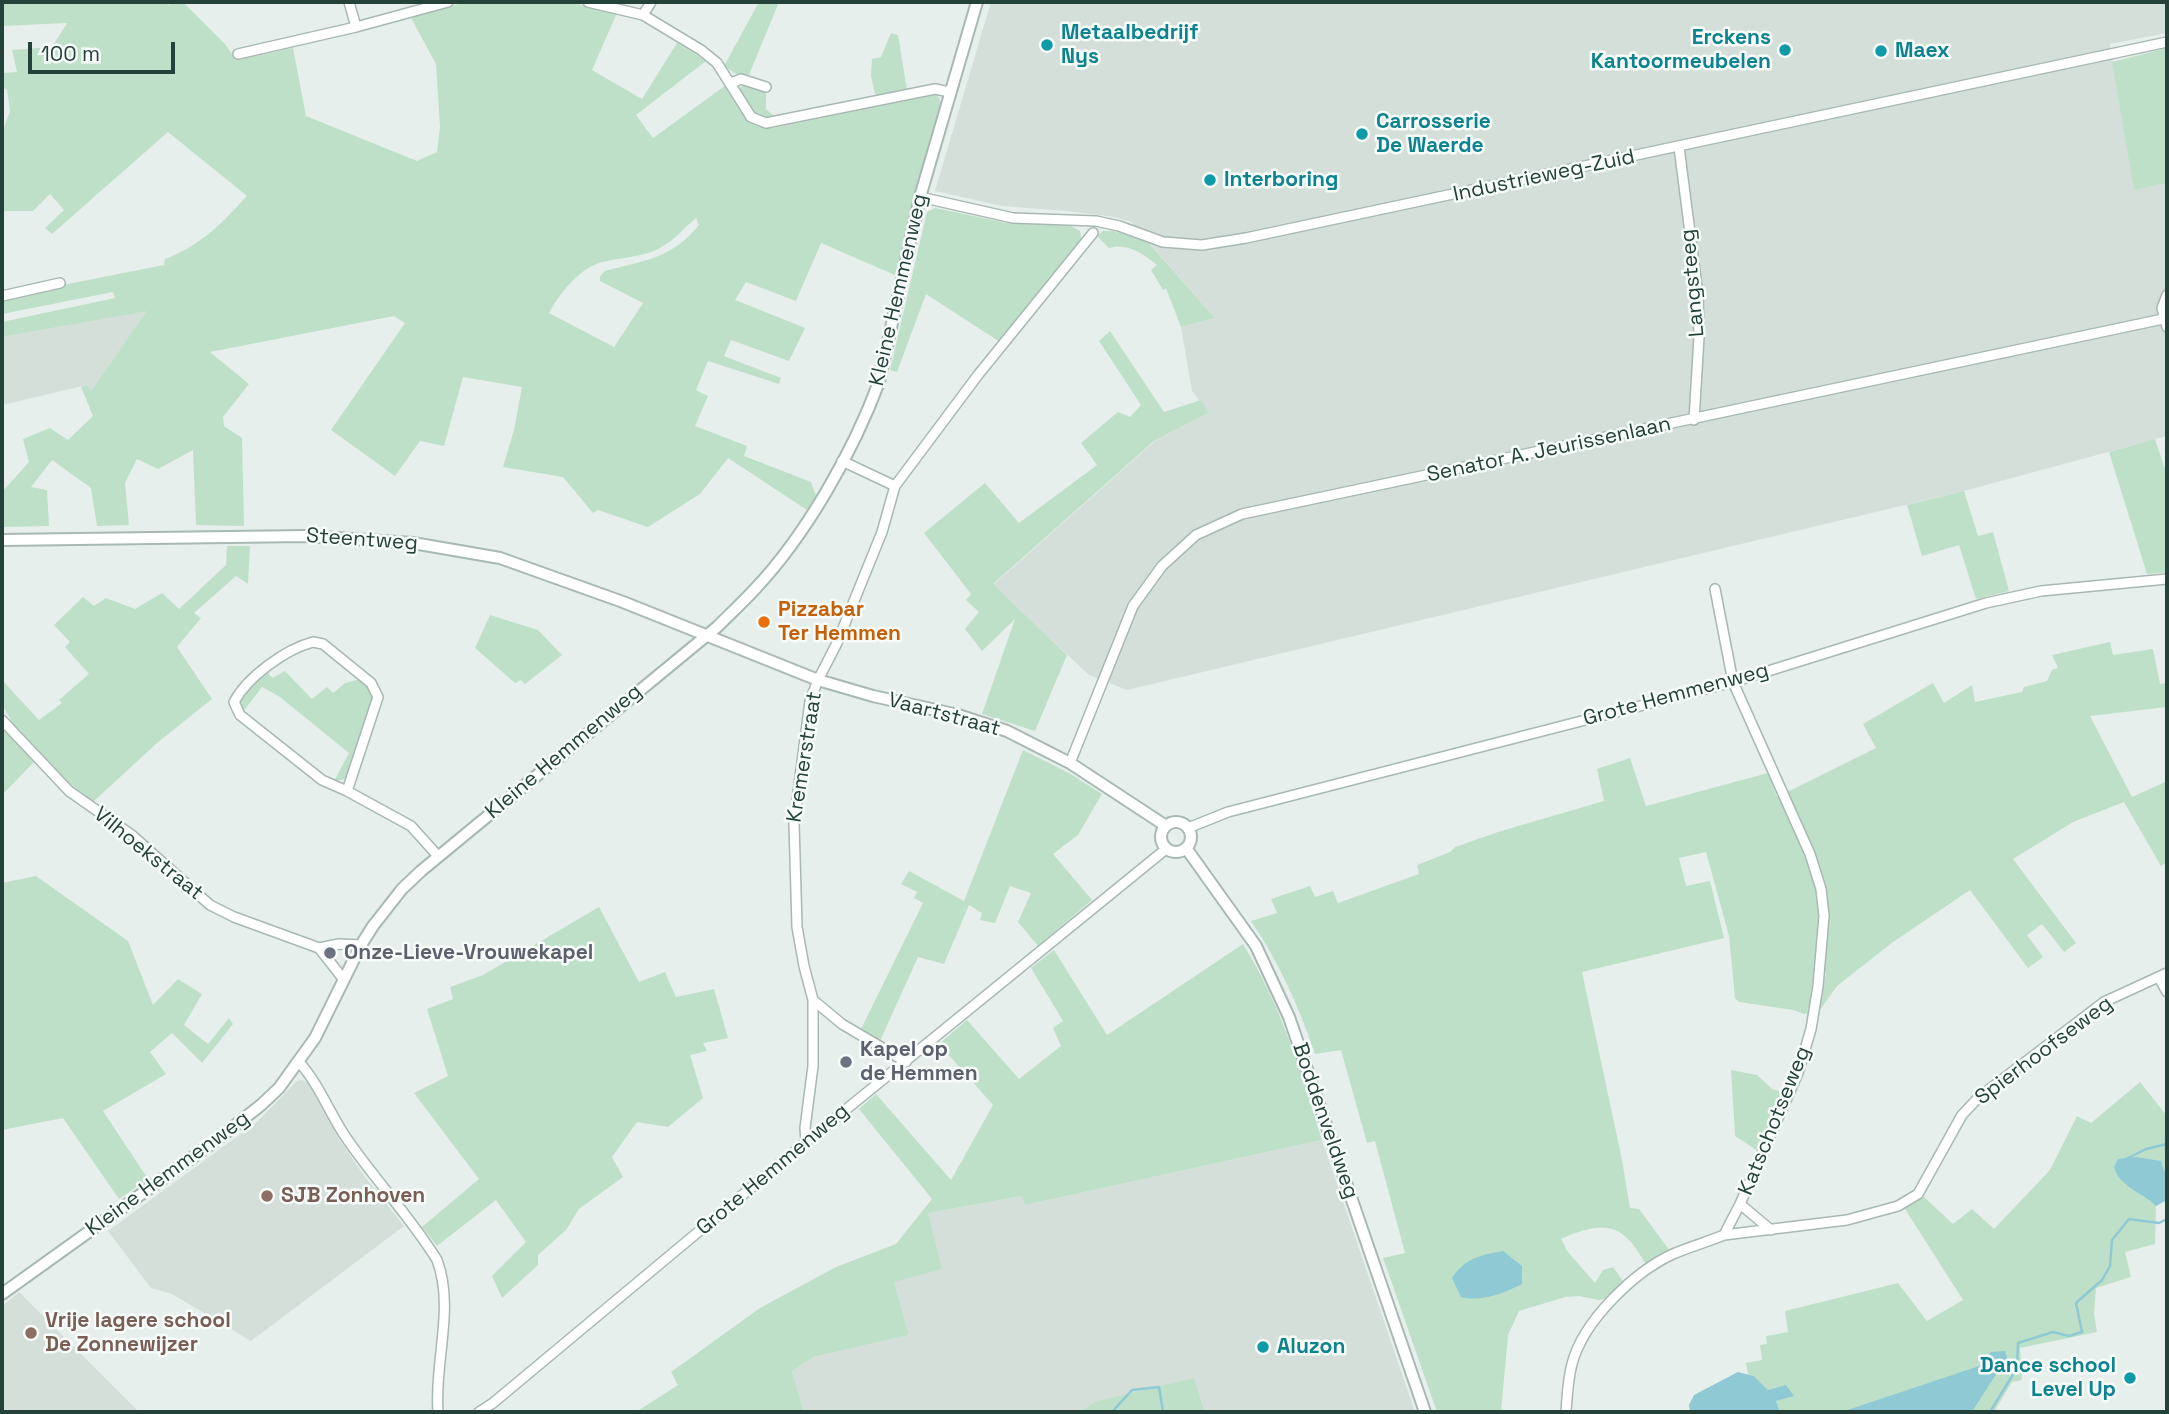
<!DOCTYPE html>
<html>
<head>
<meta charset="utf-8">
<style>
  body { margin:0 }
  #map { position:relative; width:2169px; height:1414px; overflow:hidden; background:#e6efeb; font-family:"Space Grotesk",sans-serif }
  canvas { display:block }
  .frame { position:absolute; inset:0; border:4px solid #24423a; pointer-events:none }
  .scale { position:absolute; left:28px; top:42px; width:147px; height:32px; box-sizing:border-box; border:4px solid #24423a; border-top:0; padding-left:9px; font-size:21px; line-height:24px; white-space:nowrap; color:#24423a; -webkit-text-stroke:5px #f7fbf9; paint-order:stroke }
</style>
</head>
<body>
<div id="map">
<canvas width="2169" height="1414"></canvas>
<div class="frame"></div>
<div class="scale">100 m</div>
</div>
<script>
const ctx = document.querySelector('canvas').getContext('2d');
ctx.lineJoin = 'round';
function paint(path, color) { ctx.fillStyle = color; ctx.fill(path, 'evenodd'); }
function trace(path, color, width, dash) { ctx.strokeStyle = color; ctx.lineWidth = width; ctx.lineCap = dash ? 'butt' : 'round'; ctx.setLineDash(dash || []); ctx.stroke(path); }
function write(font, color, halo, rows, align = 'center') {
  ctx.font = font + ' "Space Grotesk",sans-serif'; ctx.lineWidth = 5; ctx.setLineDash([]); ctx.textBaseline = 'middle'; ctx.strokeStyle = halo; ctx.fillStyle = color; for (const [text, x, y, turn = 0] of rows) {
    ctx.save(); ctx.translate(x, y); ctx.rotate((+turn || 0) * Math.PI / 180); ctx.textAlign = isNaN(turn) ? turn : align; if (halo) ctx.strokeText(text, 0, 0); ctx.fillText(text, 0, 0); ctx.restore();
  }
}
paint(new Path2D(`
  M991 2H2167V33L2110 44 2134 189 2167 183V436L1964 491 1127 690 1089 675 993 585 1155 441 1209 413 1192 391 1181 327 1215 318 1131 222 1115 217 1067 211 1002 206 935 191Z
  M148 310 91 392 87 385 2 405V337Z
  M302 1080 309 1083 339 1139 365 1177 404 1226 251 1341 172 1294 151 1288 108 1231 257 1122 297 1081Z
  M1322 1140 1415 1412H1205L1194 1378 1088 1412H804L792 1371 814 1357 909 1335 894 1282 928 1213 1022 1196 1025 1205Z
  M19 1292 139 1412H2V1306Z`), '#d4dfda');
paint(new Path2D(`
  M2 2H165L169 5 173 2H183L225 44 236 60 293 48 306 116 417 161 437 152 440 127 436 64 410 16 467 2H568L617 13 592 70 642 99 677 43 706 61 636 115 653 138 726 85C739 110 742 123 773 128L935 95 938 96 942 105 930 138 895 275 821 243 796 301 746 282 735 300 805 328 789 361 731 340 724 356 781 378 779 384 708 361 696 390 708 396 695 426 747 446 744 456 811 482 816 496 807 510 728 458 700 494 648 527 598 510 593 513 563 477 503 467 514 430 522 387 463 377 444 446 420 441 395 476 331 430 405 323 394 316 210 352 249 384 223 417 224 426 242 438 244 526 196 525 193 450 158 469 137 459 125 483 129 525 97 526 91 488 52 460 31 487 47 490 49 526 2 527V492L29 462 23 439 50 428 68 440 93 416 81 387 87 385 91 391 147 311 2 337V322L115 298 113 292 2 314V297L164 265 165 259C203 244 220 225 247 196L168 132 52 234 45 228 64 210 50 194 33 211H3L2 133 10 111 7 89 2 88V73L17 72 12 50 52 47 67 23 2 26ZM696 218 699 225C671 259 646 260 605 271L600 276V281L643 303 614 347 549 313C557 297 576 273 594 265 613 257 638 259 658 249 673 242 684 228 696 218Z
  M759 2H779L749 75 736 74 724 66Z
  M891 33 898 35 907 90 879 96 875 94 871 76 872 59 881 57Z
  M2167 48V183L2134 190 2112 62Z
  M747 83 766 90V109L775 117C754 120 748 105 740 88Z
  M935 208 1007 223 1071 226 1080 231 1082 242 1058 267 1000 342 926 294 897 372 890 370 927 212Z
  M1103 231H1113L1147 241 1215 318 1181 327 1166 288 1163 290 1151 270 1157 265C1144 254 1127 242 1109 248L1097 236Z
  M1110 331 1164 412 1201 400 1209 413 1154 441 993 584 1067 655 1035 731 982 714 1015 619 982 651 965 629 979 612 966 600 971 594 924 533 985 483 1019 523 1097 465 1081 443 1118 412 1130 417 1141 405 1099 341Z
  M2155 439 2167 475V572L2147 574 2109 452Z
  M1964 491 1978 536 1993 532 2009 591 1976 599 1959 545 1922 556 1907 505Z
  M227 546H250L248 584 236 576 194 613 201 618 177 647 212 699 157 743 93 802 62 777 14 725 2 705V680L39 720 62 703 59 700 89 674 65 647 70 642 54 625 83 597 94 606 106 598 135 609 162 593 179 609 226 565Z
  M490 615 538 630 562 655 525 684 521 680 515 683 475 648Z
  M2110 642 2113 655 2153 649 2160 684 2167 683V707L2090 716 2132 797 2167 781V862L2161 866 2124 802 2073 822 2013 859 2076 943 2064 952 2042 924 2027 935 2043 957 2028 968 1970 890 1893 942 1837 986 1820 1010 1826 972 1816 969 1809 1013 1804 1014 1793 1010 1739 1002 1735 998 1729 936 1706 852 1679 858 1686 886 1710 881 1724 938 1582 972 1622 1160 1630 1208 1639 1209 1670 1251 1646 1265C1623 1222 1604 1220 1561 1239L1568 1252 1595 1283 1603 1270 1613 1267 1623 1281 1606 1298 1599 1300 1579 1296 1565 1297 1519 1311 1508 1335 1501 1412H1437L1383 1258 1405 1253 1375 1141 1367 1143 1341 1050 1315 1054C1299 1007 1279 962 1251 921L1277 913 1271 899 1310 886 1315 897 1333 891 1338 903 1419 874 1417 865 1450 852 1455 847 1501 831 1604 801 1597 769 1630 758 1646 806 1768 773 1777 797 1876 748 1863 724 1933 683 1944 703 1972 685 1975 702 2022 692 2024 687 2047 681 2052 670 2058 668 2052 655Z
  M267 671 272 678 285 671 312 699 327 687 333 693 345 683 361 679 371 688 374 698 346 779 334 781 349 753 280 697 262 687 242 713C234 697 254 680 267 671Z
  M2 727 35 761 2 795Z
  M1023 750 1069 773 1102 794 1078 835 1053 854 1092 900 1038 946 1018 922 1031 893 1010 886 995 923 980 920 982 913 969 905 944 964 918 957 880 1041 861 1029 923 903 914 898 917 892 901 884 909 871 964 901Z
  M36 876 128 941 153 1005 178 979 202 994 184 1025 208 1044 229 1018 233 1024 202 1063 172 1033 150 1052 166 1074 103 1111 148 1179 119 1199 63 1118 2 1130V883Z
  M599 907 639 982 665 972 676 997 714 989 728 1038 703 1043 707 1051 690 1055 703 1098 668 1127 637 1122 612 1157 623 1177 579 1209 566 1230 538 1255V1265L502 1298 492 1276 526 1242 496 1200 437 1246 422 1227 479 1179 414 1093 448 1076 427 1009 453 999 450 987 483 975Z
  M1243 944C1281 1005 1301 1072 1322 1140L1025 1205 1022 1196 928 1213 942 1269 894 1282 909 1335 814 1357 792 1371 804 1412H636L678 1385 671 1372 760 1308 836 1267 896 1244 932 1199 859 1109 876 1094 951 1180 993 1105 939 1044 967 1020 1019 1079 1061 1046 1053 1028 1063 1021 1031 968 1054 950 1107 1035Z
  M1731 1070 1757 1075 1772 1089 1785 1093 1758 1151 1735 1136Z
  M2140 1082 2167 1116V1178L2161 1161 2114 1167C2118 1186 2143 1193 2156 1206L2155 1244 2125 1252 2131 1277 2096 1288 2094 1313 2097 1332 2020 1348 2022 1380 2012 1382 1994 1412H1972L1999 1370 2008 1362 1980 1366 1847 1410 1848 1412H1780L1776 1401 1794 1395 1768 1390 1754 1376 1748 1374 1746 1363 1762 1360 1760 1345 1767 1344 1766 1336 1788 1332 1785 1311 1898 1283 1927 1321 1963 1300 1905 1209 1923 1196 1953 1224 1972 1209 1994 1229 2050 1170 2077 1116 2091 1123Z
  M1194 1378 1205 1412H1081L1094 1402Z`), '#bfe0c8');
paint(new Path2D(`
  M2136 1157 2161 1161 2167 1178V1200L2156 1206C2143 1193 2118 1186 2114 1167L2118 1159Z
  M1503 1251 1522 1266V1284C1502 1294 1482 1302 1461 1297L1452 1278C1465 1258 1481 1255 1503 1251Z
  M2005 1351 2008 1362 1999 1370 1972 1412H1848L1847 1410 1979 1366 1991 1352Z
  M1738 1372 1754 1376 1768 1390 1786 1385 1794 1396 1776 1401 1780 1412H1690L1689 1405 1694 1395Z`), '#8ec9d4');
trace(new Path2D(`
  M2122 1161 2146 1149 2167 1144
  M1112 1412 1132 1390 1159 1387 1163 1412
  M1990 1412 2017 1368 2018 1343 2053 1332 2069 1336 2082 1332 2076 1303 2102 1280 2110 1266 2112 1240 2129 1219 2159 1223 2167 1219`), '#8ec9d4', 2.5);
const minor = new Path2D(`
  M349 2 356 27
  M588 2 643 15 701 50 717 63 751 117 766 123 935 89 950 92
  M643 15 651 2
  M238 54 356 27 448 2
  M731 83 741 79 766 87
  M1679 147 1698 295 1699 337 1694 420
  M920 197 1013 218 1096 221 1119 226 1163 242 1202 245 1246 238 2167 42
  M2167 295 2162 308 2167 327
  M2 296 60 283
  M842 461 895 486
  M2 720 69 791 133 836 210 905 234 917 319 948 344 980
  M1070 763 1133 606 1162 566 1196 535 1242 514 2163 319
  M347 791 322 780 240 715 234 702C247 677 286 649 313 642L323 644 371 683 378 697 347 791 411 826 438 856
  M1188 828 1228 812 1733 682 1986 603 2041 591 2167 579
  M319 948 339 944 361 945
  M2159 978 2167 992
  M813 1000 842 1024 906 1062
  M299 1062C319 1084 329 1112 345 1136 374 1179 410 1216 437 1260 455 1308 434 1362 438 1412
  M806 1142 805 1128 813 1066V1000L804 966 797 927 794 823 810 701 818 680 837 643 882 532 895 486 978 375 1093 233
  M1740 1204 1771 1230
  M1724 1235 1847 1220 1898 1206 1918 1194 1962 1115 1978 1098 2104 1002 2167 973
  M479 1412 493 1403 806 1142 1166 849
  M1566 1412C1567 1396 1568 1379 1572 1364 1583 1321 1634 1272 1673 1254 1689 1247 1707 1242 1724 1235L1740 1204 1798 1073 1811 1029 1818 986 1824 916 1821 889 1810 854 1733 682 1715 589`);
const tertiary = new Path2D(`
  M2 540 305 536 413 543 500 558 623 602 818 680 873 696 958 715 1007 731 1070 763 1166 826
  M1161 837a15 15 0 1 1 30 0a15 15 0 1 1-30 0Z
  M1186 848 1256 946 1289 1017 1425 1412
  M2 1294 214 1142 261 1105 279 1088 315 1038 361 945 373 926 402 889 421 871 717 627C730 614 743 602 755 589 806 535 853 452 879 382L920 197 977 2`);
trace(minor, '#a8b8b2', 12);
trace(tertiary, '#a8b8b2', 14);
trace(minor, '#fff', 9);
trace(tertiary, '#fff', 10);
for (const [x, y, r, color] of [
  [1047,45,7,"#0f9aa8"],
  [1785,50,7,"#0f9aa8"],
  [1881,51,7,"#0f9aa8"],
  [1362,134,7,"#0f9aa8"],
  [1210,180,7,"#0f9aa8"],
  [764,622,7,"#e8710a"],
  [330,953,7,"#6b7280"],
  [846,1062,7,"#6b7280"],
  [267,1196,7,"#8d6e63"],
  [31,1333,7,"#8d6e63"],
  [1263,1347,7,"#0f9aa8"],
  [2130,1378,7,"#0f9aa8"]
]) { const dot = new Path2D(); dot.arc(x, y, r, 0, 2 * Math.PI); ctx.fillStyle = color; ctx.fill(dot); trace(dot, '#f7fbf9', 2.5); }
write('bold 21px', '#0d838f', '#f7fbf9', [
  ["Metaalbedrijf",1061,33],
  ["Nys",1061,57],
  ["Erckens",1771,38,"right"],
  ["Kantoormeubelen",1771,62,"right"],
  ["Maex",1895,51],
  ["Carrosserie",1376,122],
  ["De Waerde",1376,146],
  ["Interboring",1224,180],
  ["Aluzon",1277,1347],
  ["Dance school",2116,1366,"right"],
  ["Level Up",2116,1390,"right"]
], 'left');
write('21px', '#24423a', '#f7fbf9', [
  ["Industrieweg-Zuid",1544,176,-12],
  ["Langsteeg",1693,283,-95],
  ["Kleine Hemmenweg",899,290,-77],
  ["Senator A. Jeurissenlaan",1549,450,-12],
  ["Steentweg",362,540,4],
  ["Grote Hemmenweg",1676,695,-15],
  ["Vaartstraat",944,715,15],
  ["Kleine Hemmenweg",564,752,-40],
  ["Kremerstraat",805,757,-81],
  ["Vilhoekstraat",148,854,39],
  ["Spierhoofseweg",2044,1051,-37],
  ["Boddenveldweg",1325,1121,71],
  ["Katschotseweg",1775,1121,-68],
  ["Grote Hemmenweg",773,1170,-40],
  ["Kleine Hemmenweg",168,1174,-36]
]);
write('bold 21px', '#c56008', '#f7fbf9', [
  ["Pizzabar",778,610],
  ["Ter Hemmen",778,634]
], 'left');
write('bold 21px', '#5b616d', '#f7fbf9', [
  ["Onze-Lieve-Vrouwekapel",344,953],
  ["Kapel op",860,1050],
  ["de Hemmen",860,1074]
], 'left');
write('bold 21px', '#785e54', '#f7fbf9', [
  ["SJB Zonhoven",281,1196],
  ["Vrije lagere school",45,1321],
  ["De Zonnewijzer",45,1345]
], 'left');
</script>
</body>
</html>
